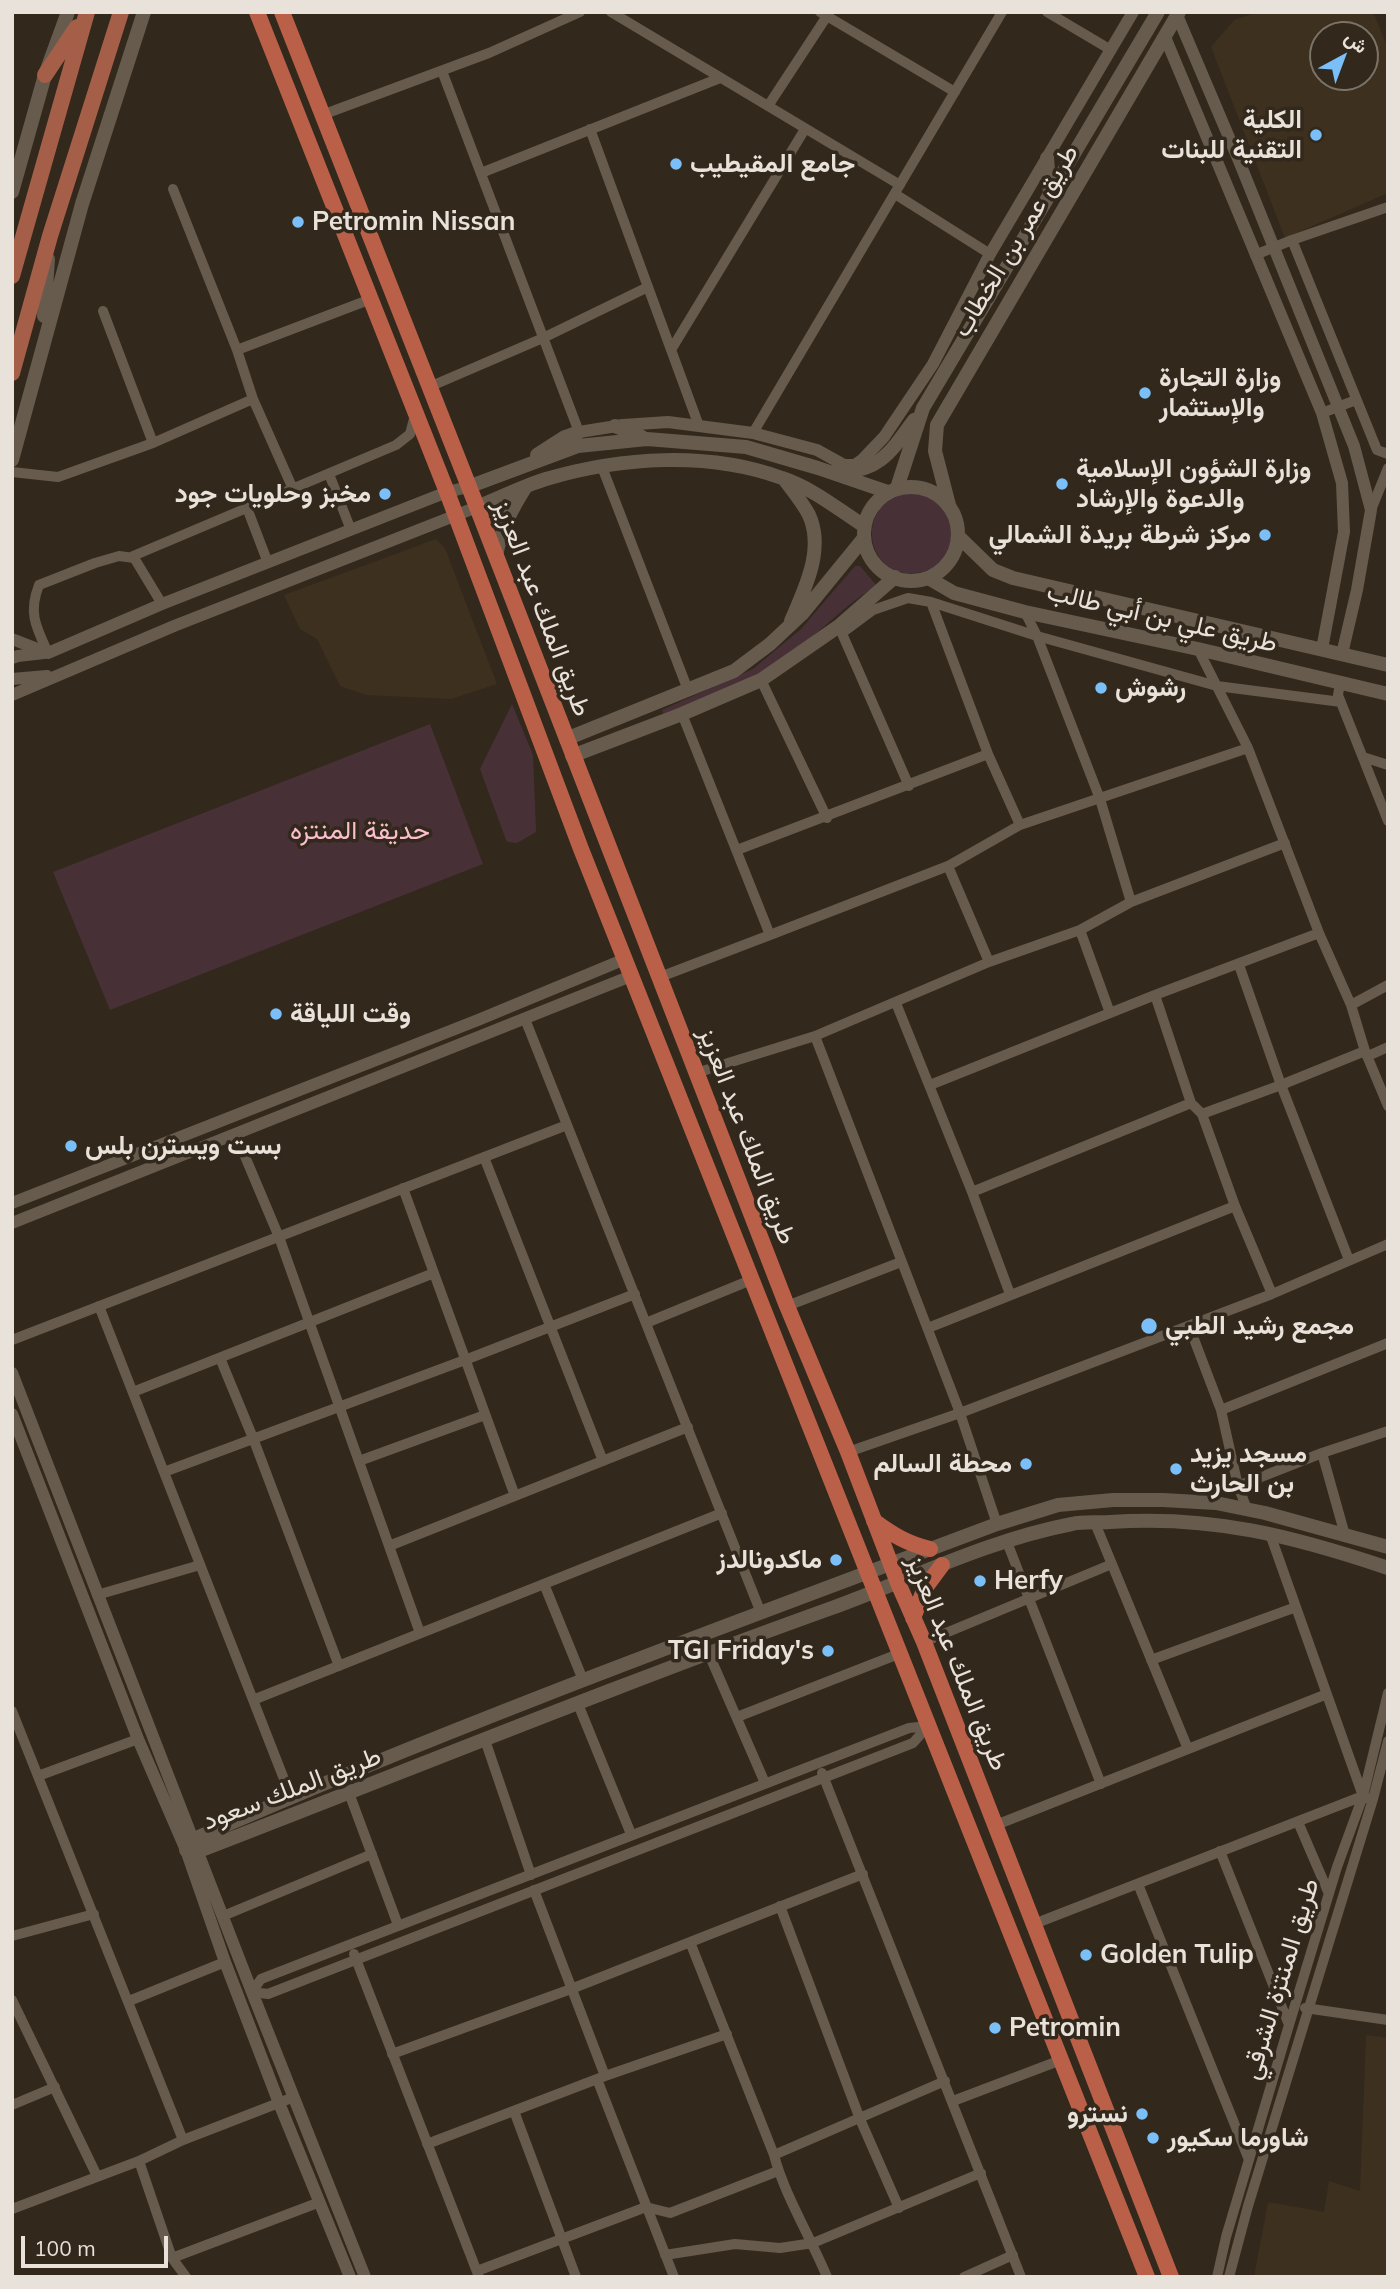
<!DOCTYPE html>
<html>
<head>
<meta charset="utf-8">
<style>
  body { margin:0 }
  #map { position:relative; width:1400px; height:2289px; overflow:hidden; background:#32281c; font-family:Mulish,Vazirmatn,sans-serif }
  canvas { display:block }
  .frame { position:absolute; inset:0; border:14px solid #e9e2da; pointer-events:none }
  .north { position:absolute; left:1309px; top:21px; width:70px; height:70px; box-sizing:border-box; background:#32281c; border:2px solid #7b7268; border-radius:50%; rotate:41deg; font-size:19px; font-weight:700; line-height:28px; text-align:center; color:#e9e2da }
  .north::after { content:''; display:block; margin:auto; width:24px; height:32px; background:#7abff8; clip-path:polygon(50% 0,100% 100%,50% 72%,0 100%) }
  .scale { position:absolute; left:21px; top:2236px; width:147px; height:32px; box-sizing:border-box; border:4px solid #e9e2da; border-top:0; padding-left:9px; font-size:21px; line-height:24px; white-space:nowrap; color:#e9e2da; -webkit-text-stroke:5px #32281c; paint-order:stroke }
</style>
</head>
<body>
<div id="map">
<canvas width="1400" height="2289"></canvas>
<div class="frame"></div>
<div class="north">ش</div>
<div class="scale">100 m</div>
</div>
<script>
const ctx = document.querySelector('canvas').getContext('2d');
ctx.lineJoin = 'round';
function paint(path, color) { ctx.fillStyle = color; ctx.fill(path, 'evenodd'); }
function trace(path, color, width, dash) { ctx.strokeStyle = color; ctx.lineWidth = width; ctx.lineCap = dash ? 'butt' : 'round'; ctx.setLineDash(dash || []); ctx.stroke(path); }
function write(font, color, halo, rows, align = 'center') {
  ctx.font = font + ' Mulish,Vazirmatn,sans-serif'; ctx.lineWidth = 7; ctx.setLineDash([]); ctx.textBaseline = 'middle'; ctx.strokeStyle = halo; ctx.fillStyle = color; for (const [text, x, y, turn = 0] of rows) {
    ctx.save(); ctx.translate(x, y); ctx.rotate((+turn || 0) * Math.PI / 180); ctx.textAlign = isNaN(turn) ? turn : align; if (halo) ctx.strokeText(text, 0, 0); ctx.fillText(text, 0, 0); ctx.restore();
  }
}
paint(new Path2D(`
  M1258 12H1373L1388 48V193L1285 238 1211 47 1234 20ZM1323 35H1365V77H1323Z
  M436 539 445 548 497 684 451 699 367 695 340 686 317 639 300 629 284 595Z
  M1366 2035 1388 2038V2277H1254L1268 2202 1324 2212 1329 2181 1360 2191Z`), '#3e301f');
paint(new Path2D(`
  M910 493C933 494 956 512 953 538 950 569 909 584 886 565 877 557 871 544 872 531 874 508 888 497 910 493Z
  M855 566H860L877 586C839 607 811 644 773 666 739 686 700 700 663 714L662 710 753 669 801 629Z
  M512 704 533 755 536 832 517 843 508 842 506 840 480 769Z
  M430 724 483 864 110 1010 53 872Z`), '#483037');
trace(new Path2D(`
  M611 12 900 185
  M820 12 955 92
  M1047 12 1111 50
  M442 71 579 432
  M768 106 827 16
  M322 115 489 53 580 12
  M590 129 699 426
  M481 173 720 78
  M173 189 237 350
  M895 194 990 254
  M1388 207 1292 240 1377 450 1388 454
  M1255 255 1292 240
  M103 311 153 443
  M671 350 805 129
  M429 387 543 338 648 287
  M253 399 293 489
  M1322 413 1356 400
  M753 433 1002 12
  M602 467 688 690
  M12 472 58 477 153 443 253 399 237 350 371 299
  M329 474 351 530
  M247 508 268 563
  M1371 510 1388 468
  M931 602 988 754 1020 825
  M162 604 133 556 396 445 410 434 415 415
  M1025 612 1037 636 1100 799 1131 902
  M840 629 909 786
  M842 633 873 610 908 598 931 602 1037 636 1217 686 1341 702
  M1198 649 1248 748 1319 933 1351 1005 1365 1051 1388 1106
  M48 653C36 627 28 613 39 585L95 563 119 556 134 558
  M761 680 827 818
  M1340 683 1338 695 1388 821
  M682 714 770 935 948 866 1020 825 1248 748
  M1363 757 1388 765
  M737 850 988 754
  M948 866 989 962
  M1080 930 1110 1013
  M1239 965 1281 1085 1349 1260
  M660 977 770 935
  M1155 995 1191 1103 1202 1114 1235 1206 1272 1294
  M896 1003 972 1192 1010 1294
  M1351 1005 1388 985
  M525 1019 761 1613
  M815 1036 960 1413 997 1524
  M1368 1056 1388 1047
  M696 1073 815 1036 989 962 1080 930 1131 902 1285 843
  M930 1085 1155 995 1319 933
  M1202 1114 1281 1085 1365 1051
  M236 1135 279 1237 420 1633
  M484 1157 603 1461
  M403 1188 515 1496
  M972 1192 1191 1103
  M99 1306 291 1797
  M787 1306 901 1262
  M646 1323 751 1280
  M1189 1326 1221 1410 1238 1486 1247 1509
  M928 1328 1235 1206
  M12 1340 567 1125
  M220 1358 253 1438 339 1666
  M133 1392 434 1273
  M1221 1410 1388 1343
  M848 1452 960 1413 1272 1294 1388 1244
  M1322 1453 1345 1535
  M359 1461 485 1415
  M164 1472 465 1360 635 1294
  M1238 1486 1322 1453 1388 1431
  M1095 1523 1188 1749
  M1270 1534 1363 1796
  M1007 1542 1101 1784
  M389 1546 688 1427
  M544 1584 583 1680
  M97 1595 200 1565
  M924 1642 1112 1564
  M708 1652 765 1783
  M1151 1660 1296 1607
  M253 1700 722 1513
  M578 1704 631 1834
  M12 1711 183 2140
  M737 1717 901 1653
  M928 1726 913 1743 268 1994 252 1992 261 1979 909 1728Z
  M485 1740 531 1875
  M822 1773 1021 2277
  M38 1776 138 1739
  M349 1793 398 1925
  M1298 1822 1329 1894
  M996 1825 1327 1694
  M1220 1851 1289 2025
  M1138 1884 1249 2160
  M534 1890 605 2076
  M780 1906 860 2119 899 2208
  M223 1916 372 1854
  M1034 1924 1363 1796 1367 1798
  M12 1936 94 1914
  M690 1942 774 2155C784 2194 811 2238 827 2277
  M354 1954 479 2277
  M12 2000 97 2176
  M129 2001 225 1962
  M1305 2008 1388 2020
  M392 2054 571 1989 863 1874
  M597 2079 674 2277
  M953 2101 1061 2060
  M12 2105 55 2087
  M514 2111 576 2277
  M427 2144 605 2076 727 2034
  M774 2155 945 2081
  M139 2161 172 2258 186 2277
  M12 2209 139 2161 183 2140 294 2097
  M665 2255 735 2244 780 2248 813 2243 981 2173
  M172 2258 320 2202
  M477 2271 646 2207 670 2213 778 2171
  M964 2277 1013 2255
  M1217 2277 1226 2237 1289 2025 1337 1867 1363 1796 1388 1693
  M1229 2277 1248 2206 1373 1799 1388 1741`), '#675b4e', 10);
trace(new Path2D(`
  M1177 15 1239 161 1354 446 1371 510 1357 590 1342 654
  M1165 37 1322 413 1342 483 1344 532 1322 649
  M579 432 623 425 668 422 753 433 817 450 844 465H855L862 460 884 437 933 364 990 254 1133 12
  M12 639 48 653 162 604 447 492 468 487
  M12 658 18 656 44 653
  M12 679 47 676
  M12 695 174 626 477 507
  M12 1203 478 1020 625 959
  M12 1223 631 976
  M12 1373 252 1992 365 2277
  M12 1414 138 1739 186 1850 225 1962 279 2103 350 2277`), '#675b4e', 12);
trace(new Path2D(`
  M1047 158 1050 194
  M12 192 45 75 68 12
  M44 316 48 259
  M615 426 642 437
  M537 455 565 437 579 432
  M12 460 82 204 144 12
  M837 470C878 475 893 449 914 420
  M784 479C792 490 803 503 809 515 825 550 804 590 791 621
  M864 534a47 47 0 1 1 94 0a47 47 0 1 1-94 0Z
  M468 487 578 446 647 439 746 447 818 468 888 492
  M897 488 923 408 1158 12
  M949 505 935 451 937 425 1179 12
  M477 507C500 498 523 486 546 479 621 457 708 451 782 478 812 488 838 509 864 526
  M958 536 993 570 1013 578 1388 665
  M496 556C501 530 511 510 525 488
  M930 579 954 593 1025 612 1198 649 1388 694
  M566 739 734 671 770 644 802 614 864 538
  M572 756 682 714 761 680 839 626 895 577
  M186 1850 194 1839C457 1724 728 1625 997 1524L1058 1505 1113 1500H1163L1216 1503 1265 1513 1388 1547
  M186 1850 199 1851C409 1770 617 1685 829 1609 909 1580 988 1540 1072 1524 1084 1521 1098 1523 1110 1522 1211 1515 1293 1536 1388 1568`), '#675b4e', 14);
trace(new Path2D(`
  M45 75 77 27
  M12 276 87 12
  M12 373 50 236 121 12`), '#a55f49', 16);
trace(new Path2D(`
  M257 12 447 492 581 849 1147 2277
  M282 12 477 507 787 1306 848 1452 898 1583 924 1642 1171 2277
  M874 1521C893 1535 908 1544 930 1549
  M913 1618 925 1588 942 1565`), '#ba6048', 16);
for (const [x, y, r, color] of [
  [1316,135,7,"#7abff8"],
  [676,164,7,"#7abff8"],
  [298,222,7,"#7abff8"],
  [1145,393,7,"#7abff8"],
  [1062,484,7,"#7abff8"],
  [385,494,7,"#7abff8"],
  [1265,535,7,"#7abff8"],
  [1101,688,7,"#7abff8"],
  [276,1014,7,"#7abff8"],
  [71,1146,7,"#7abff8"],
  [1149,1326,9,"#7abff8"],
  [1026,1464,7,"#7abff8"],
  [1176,1469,7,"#7abff8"],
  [836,1560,7,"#7abff8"],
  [980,1581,7,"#7abff8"],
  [828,1651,7,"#7abff8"],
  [1086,1955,7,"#7abff8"],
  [995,2028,7,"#7abff8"],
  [1142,2114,7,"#7abff8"],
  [1153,2138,7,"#7abff8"]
]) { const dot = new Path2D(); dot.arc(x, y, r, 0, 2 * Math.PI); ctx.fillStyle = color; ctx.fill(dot); trace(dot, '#32281c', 2.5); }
write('bold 26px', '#e9e2da', '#32281c', [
  ["الكلية",1302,120,"right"],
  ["التقنية للبنات",1302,150,"right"],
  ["جامع المقيطيب",690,164],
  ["Petromin Nissan",312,222],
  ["وزارة التجارة",1159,378],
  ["والإستثمار",1159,408],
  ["وزارة الشؤون الإسلامية",1076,469],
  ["والدعوة والإرشاد",1076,499],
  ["مخبز وحلويات جود",371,494,"right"],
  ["مركز شرطة بريدة الشمالي",1251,535,"right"],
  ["رشوش",1115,688],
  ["وقت اللياقة",290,1014],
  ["بست ويسترن بلس",85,1146],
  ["مجمع رشيد الطبي",1165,1326],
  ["مسجد يزيد",1190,1454],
  ["بن الحارث",1190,1484],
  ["محطة السالم",1012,1464,"right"],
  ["ماكدونالدز",822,1560,"right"],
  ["Herfy",994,1581],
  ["TGI Friday's",814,1651,"right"],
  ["Golden Tulip",1100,1955],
  ["Petromin",1009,2028],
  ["نسترو",1128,2114,"right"],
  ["شاورما سكيور",1167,2138]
], 'left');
write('26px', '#e9e2da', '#32281c', [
  ["طريق عمر بن الخطاب",1016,241,-59],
  ["طريق الملك عبد العزيز",542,608,69],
  ["طريق علي بن أبي طالب",1162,618,13],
  ["طريق الملك عبد العزيز",747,1136,69],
  ["طريق الملك عبد العزيز",957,1663,68],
  ["طريق الملك سعود",292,1789,-21],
  ["طريق المنتزة الشرقي",1281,1979,-73]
]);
write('26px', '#fbbecf', '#32281c', [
  ["حديقة المنتزه",360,831]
]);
</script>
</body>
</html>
